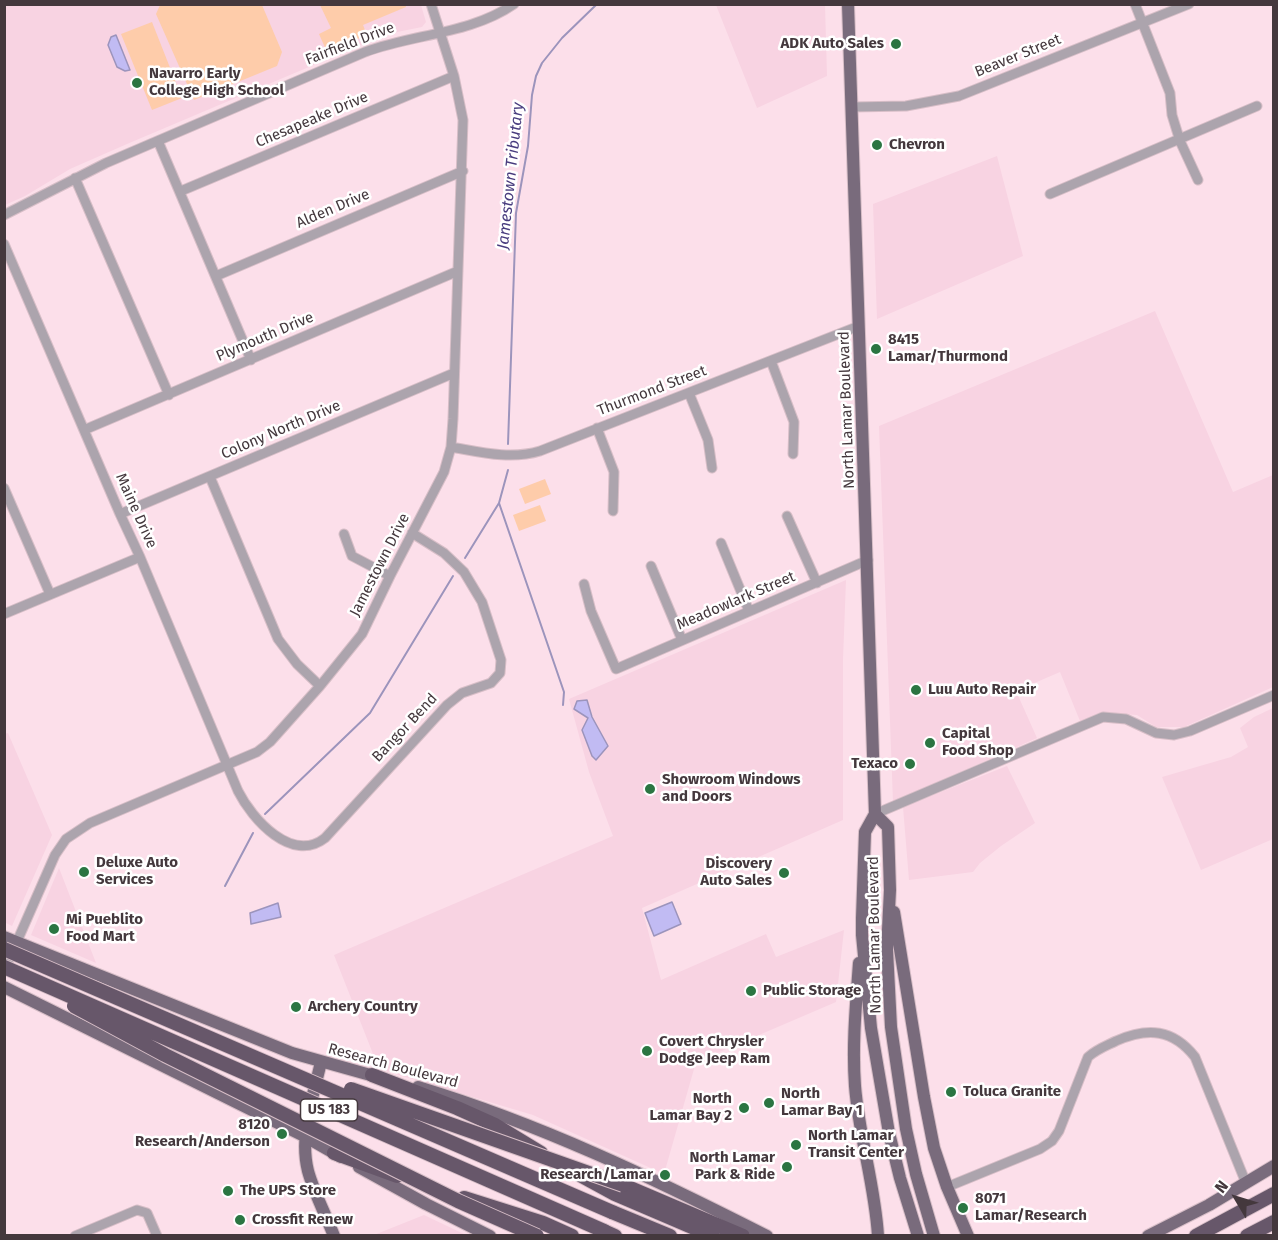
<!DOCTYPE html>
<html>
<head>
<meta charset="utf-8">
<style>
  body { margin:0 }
  #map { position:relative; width:1278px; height:1240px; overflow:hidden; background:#fcdfea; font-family:"Fira Sans",sans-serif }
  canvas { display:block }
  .frame { position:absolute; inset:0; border:6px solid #44383d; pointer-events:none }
  .north { position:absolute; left:1206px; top:1168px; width:60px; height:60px; -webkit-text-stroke:4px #fff; paint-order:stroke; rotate:308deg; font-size:16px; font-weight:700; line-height:24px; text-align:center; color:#44383d }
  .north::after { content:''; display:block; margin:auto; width:21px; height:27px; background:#44383d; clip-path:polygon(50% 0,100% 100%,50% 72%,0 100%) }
</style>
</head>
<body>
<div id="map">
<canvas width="1278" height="1240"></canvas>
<div class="frame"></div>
<div class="north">N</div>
</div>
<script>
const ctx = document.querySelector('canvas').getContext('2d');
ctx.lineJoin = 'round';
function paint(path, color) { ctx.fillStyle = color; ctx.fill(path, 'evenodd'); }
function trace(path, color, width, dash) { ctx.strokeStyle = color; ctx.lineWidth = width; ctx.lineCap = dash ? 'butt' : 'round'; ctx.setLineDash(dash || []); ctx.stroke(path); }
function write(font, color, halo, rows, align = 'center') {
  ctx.font = font + ' "Fira Sans",sans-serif'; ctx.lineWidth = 5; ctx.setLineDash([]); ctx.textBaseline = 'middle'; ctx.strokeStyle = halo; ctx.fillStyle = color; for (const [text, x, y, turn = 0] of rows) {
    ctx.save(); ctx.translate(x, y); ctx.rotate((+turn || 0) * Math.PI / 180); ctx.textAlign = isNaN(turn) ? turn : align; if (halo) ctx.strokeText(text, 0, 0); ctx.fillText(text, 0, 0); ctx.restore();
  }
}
paint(new Path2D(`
  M5 5H421L426 22 422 27 392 33 375 39 127 144 70 169 25 196 5 205Z
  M716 5H825L827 76 757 108Z
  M997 156 1023 256 877 319 873 204Z
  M1155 311 1233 492 1273 475V687L1184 727H1156L1137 715 1107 713 1080 721 1060 672 1016 691 1037 738 893 802 879 426Z
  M846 580 843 659V820L642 908 661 980 766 934 776 957 844 930 836 1002 696 1062 664 1174 533 1115 379 1069 334 955 613 836 589 772 569 699Z
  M1273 708V839L1201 870 1162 777 1231 757 1248 747 1240 728 1254 717Z
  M8 733 52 835 12 926 4 922V734Z
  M1007 766 1035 823 1001 846 980 863 973 872 909 880 903 807Z
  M59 868 96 963 31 935Z
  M424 1215 466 1235H374Z`), '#f8d3e2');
paint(new Path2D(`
  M405 4 406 7 363 25 367 35 327 52 319 34 331 28 320 5Z
  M160 5H262L282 52 277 66 194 100 156 14Z
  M152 22 182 98 152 110 121 34Z
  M545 479 551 494 525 504 519 489Z
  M540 505 546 521 519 531 513 515Z`), '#feccaa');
const water = new Path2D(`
  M116 35 130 70 125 71 117 67 108 45 111 37Z
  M587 700 592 717 608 746 596 760 592 756 582 730 588 718 574 709 577 701Z
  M672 902 681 924 654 936 645 913Z
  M278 903 281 917 251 924 250 913Z`);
paint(water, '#c1bbf3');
trace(water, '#9c94bc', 1.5);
trace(new Path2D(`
  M508 444 516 213 528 146 532 95 536 76 542 63 562 38 597 4
  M499 503 564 692 563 705
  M465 558 499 503 508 470
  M265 814 370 713 453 576
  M225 886 253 833`), '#9c94bc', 2);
const minor = new Path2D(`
  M1135 4 1170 93 1172 115 1180 141 1198 180
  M852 107 906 106 959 96 1189 4
  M158 141 251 360
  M75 178 169 395
  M181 191 454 76
  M1050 194 1257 106
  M4 215 106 163 365 52C413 34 471 34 514 4
  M4 244 120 514 140 557 238 791C252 819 292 864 325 838L447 705 462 693 491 683 500 673 501 660 482 602 464 572 444 553 412 533
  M216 276 463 171
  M771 361 794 422 793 454
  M689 393 708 440 712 468
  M597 428 614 472 613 511
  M84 430 458 271
  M451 447C480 452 510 460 540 451L859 326
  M210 477 278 639 297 664 320 686
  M4 488 50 594
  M120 514 454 373
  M787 516 817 583
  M344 534 352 556 390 576
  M721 543 749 611
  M651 566 682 640
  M584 584 591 611 616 669 868 560
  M4 614 140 557
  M875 814 1103 717 1126 719 1156 733 1174 735 1190 731 1274 695
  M4 971 55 855 66 839 90 823 257 752 270 742 320 686 362 634 390 576 444 472 451 447 453 419 463 120 454 76 431 4
  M947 1187 1040 1149 1052 1141 1059 1131 1088 1057C1097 1049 1106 1046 1116 1041 1148 1027 1173 1029 1195 1057L1246 1183
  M75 1236 137 1210 147 1213 157 1236`);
const major = new Path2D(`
  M848 4 875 814 865 832 862 918V935L871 1028 889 1133 900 1178 918 1236
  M875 814 888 827 890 890 887 950 891 1027 906 1129 916 1174 934 1236
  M894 912 924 1097 934 1148 947 1187 968 1236
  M4 937 292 1053 381 1078
  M859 963C856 1004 852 1045 855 1086 859 1137 875 1185 878 1236
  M4 987 306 1137 341 1157
  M321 1062C313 1097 299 1136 308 1171 314 1193 326 1215 334 1236
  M418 1087C540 1124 653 1178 767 1236
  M359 1167 426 1204 490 1236
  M1148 1236 1209 1205 1274 1166`);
const highway = new Path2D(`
  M372 1075 457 1108 495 1125 541 1153
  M334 1153 397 1176
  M571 1170 615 1194 713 1236
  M623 1185 743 1236
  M464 1198 543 1223 572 1236
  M612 1212 670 1236
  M604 1231 615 1236
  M1196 1236 1274 1194
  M1247 1236 1274 1222`);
trace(minor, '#d7bec7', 11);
trace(major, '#d7bec7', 14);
trace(highway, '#d7bec7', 16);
trace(minor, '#aca4ad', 9);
trace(major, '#796b7c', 12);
trace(highway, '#67576a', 14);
const highwayBridge = new Path2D(`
  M4 949 612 1212
  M4 967 604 1231
  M74 1006 165 1055 458 1201 537 1236
  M351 1089 623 1185`);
trace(highwayBridge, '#d7bec7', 16, []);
trace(highwayBridge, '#67576a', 14);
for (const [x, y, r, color] of [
  [896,44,6,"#2b7542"],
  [137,83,6,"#2b7542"],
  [877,145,6,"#2b7542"],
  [876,349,6,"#2b7542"],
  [916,690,6,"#2b7542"],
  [930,743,6,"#2b7542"],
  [910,764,6,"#2b7542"],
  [650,789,6,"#2b7542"],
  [84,872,6,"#2b7542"],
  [784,873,6,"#2b7542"],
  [54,929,6,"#2b7542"],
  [751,991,6,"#2b7542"],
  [296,1007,6,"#2b7542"],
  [647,1051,6,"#2b7542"],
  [951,1092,6,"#2b7542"],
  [769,1103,6,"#2b7542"],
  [744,1108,6,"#2b7542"],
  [282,1134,6,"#2b7542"],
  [796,1145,6,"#2b7542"],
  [787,1167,6,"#2b7542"],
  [665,1175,6,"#2b7542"],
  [228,1191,6,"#2b7542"],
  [963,1208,6,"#2b7542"],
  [240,1220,6,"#2b7542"]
]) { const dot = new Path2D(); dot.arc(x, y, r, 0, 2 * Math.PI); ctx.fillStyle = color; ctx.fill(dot); trace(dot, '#fff', 2); }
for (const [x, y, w] of [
  [329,1110,57]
]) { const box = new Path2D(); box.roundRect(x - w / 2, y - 11, w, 22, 4.5); ctx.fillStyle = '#fff'; ctx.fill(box); trace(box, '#44383d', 1.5); }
write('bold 14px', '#44383d', null, [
  ["US 183",329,1110]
]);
write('15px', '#44383d', '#fff', [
  ["Fairfield Drive",350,44,-21],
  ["Beaver Street",1018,56,-22],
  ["Chesapeake Drive",312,120,-23],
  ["Alden Drive",333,209,-23],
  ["Plymouth Drive",265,337,-23],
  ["Thurmond Street",652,391,-21],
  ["North Lamar Boulevard",847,410,-92],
  ["Colony North Drive",281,430,-23],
  ["Maine Drive",136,511,66],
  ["Jamestown Drive",380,565,-63],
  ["Meadowlark Street",736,601,-23],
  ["Bangor Bend",405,728,-47],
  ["North Lamar Boulevard",875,935,-91],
  ["Research Boulevard",393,1066,15]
]);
write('bold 15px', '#44383d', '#fff', [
  ["ADK Auto Sales",884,44,"right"],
  ["Navarro Early",149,74],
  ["College High School",149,91],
  ["Chevron",889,145],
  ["8415",888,340],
  ["Lamar/Thurmond",888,357],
  ["Luu Auto Repair",928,690],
  ["Capital",942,734],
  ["Food Shop",942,751],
  ["Texaco",898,764,"right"],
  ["Showroom Windows",662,780],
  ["and Doors",662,797],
  ["Deluxe Auto",96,863],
  ["Services",96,880],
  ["Discovery",772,864,"right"],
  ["Auto Sales",772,881,"right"],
  ["Mi Pueblito",66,920],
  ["Food Mart",66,937],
  ["Public Storage",763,991],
  ["Archery Country",308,1007],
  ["Covert Chrysler",659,1042],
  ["Dodge Jeep Ram",659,1059],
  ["Toluca Granite",963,1092],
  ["North",781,1094],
  ["Lamar Bay 1",781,1111],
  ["North",732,1099,"right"],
  ["Lamar Bay 2",732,1116,"right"],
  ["8120",270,1125,"right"],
  ["Research/Anderson",270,1142,"right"],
  ["North Lamar",808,1136],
  ["Transit Center",808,1153],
  ["North Lamar",775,1158,"right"],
  ["Park & Ride",775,1175,"right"],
  ["Research/Lamar",653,1175,"right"],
  ["The UPS Store",240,1191],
  ["8071",975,1199],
  ["Lamar/Research",975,1216],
  ["Crossfit Renew",252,1220]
], 'left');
write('italic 16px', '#483c7e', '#fff', [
  ["Jamestown Tributary",511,176,-84]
]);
</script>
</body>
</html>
